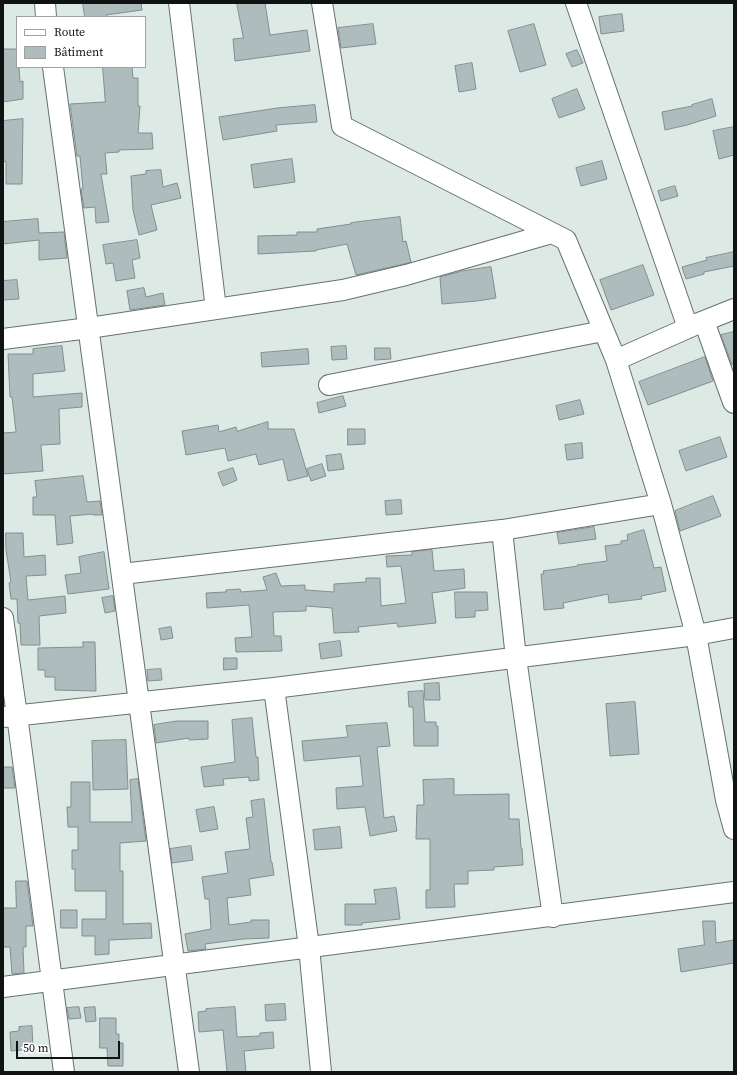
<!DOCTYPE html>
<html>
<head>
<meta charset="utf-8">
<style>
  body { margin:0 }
  #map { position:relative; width:737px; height:1075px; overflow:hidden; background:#dce9e5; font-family:"Source Serif 4",serif }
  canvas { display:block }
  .frame { position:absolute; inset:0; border:4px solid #0f1312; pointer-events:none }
  .legend { position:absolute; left:16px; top:16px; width:130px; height:52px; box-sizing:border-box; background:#fff; border:1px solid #9fa1a0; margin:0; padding:5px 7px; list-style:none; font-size:12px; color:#0f1312 }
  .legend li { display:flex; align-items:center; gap:8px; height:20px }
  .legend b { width:20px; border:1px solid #9fa1a0 }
  .scale { position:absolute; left:16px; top:1041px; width:104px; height:18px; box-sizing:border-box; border:2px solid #0f1312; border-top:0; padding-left:5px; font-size:12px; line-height:14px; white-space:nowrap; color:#0f1312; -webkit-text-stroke:3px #fff; paint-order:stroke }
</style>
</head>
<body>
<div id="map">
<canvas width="737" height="1075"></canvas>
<div class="frame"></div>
<ul class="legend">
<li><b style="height:5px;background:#fff"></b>Route</li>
<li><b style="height:11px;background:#aebcbe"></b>Bâtiment</li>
</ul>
<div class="scale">50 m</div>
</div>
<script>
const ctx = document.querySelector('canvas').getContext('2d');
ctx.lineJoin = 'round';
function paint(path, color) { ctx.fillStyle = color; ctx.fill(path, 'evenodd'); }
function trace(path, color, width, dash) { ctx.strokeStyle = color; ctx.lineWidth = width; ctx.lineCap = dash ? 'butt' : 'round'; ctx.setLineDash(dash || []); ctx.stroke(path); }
const building = new Path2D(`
  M83 3H141L142 10 106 15 107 17H85Z
  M237 3H265L270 35 307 30 310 51 235 61 233 39 243 38Z
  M622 14 624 31 601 34 599 17Z
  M373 24 376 44 341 48 338 28Z
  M534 24 546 65 520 72 508 31Z
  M3 49H17V67H19L20 82 23 81V99L3 102Z
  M577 50 583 63 572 67 566 54Z
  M472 63 476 89 459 92 455 66Z
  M103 67H132L133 78H138V106H140L138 133H152L153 149 119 150V152L105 153 107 174H101L109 222 96 223 95 207 84 208 81 189H83L80 156H77L70 104 105 102Z
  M577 89 585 109 559 118 552 99Z
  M712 99 716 116 687 125 665 130 662 112 692 106V105Z
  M315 105 317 122 276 125 277 131 223 140 219 117 277 108Z
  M23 119 22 184H6V161L3 162V121Z
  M734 127V155L719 159 713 131Z
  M292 159 295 182 254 188 251 165Z
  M602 161 607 179 581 186 576 168Z
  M161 170 163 187 177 183 181 198 151 205 157 230 139 235 133 210 131 176 146 174V171Z
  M675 186 678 196 661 201 658 191Z
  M400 217 403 242 406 241 411 262 400 265 356 275 347 244 316 250V251L258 254V236L297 235V232H317V229L351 224V223Z
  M38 219 39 233 64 232 67 258 39 260V240L3 244V222Z
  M137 240 140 258 132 260 135 278 116 281 113 263 106 264 103 245Z
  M734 252V266L704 272V274L686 279 682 267 707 260 706 258Z
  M643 265 654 295 611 310 600 280Z
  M491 267 496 298 477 301 442 304 440 277 462 271Z
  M17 280 19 299 3 300V281Z
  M144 288 146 297 163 293 165 305 130 310 127 291Z
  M734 332V364L732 365 721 335Z
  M62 346 65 371 33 374V397L82 393V407L59 409 60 444 41 445 43 471 3 474V433L16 432 12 397H10L8 354H33V349Z
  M346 346 347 359 332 360 331 347Z
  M375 348H390L391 359 375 360Z
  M308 349 309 364 262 367 261 353Z
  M705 357 713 381 648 405 639 382Z
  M343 396 346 406 319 413 317 403Z
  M580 400 584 414 559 420 556 406Z
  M268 422V429H294L308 476 288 481 283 459 259 465 256 454 228 461 225 448 186 455 182 431 218 425 219 432 236 427 237 431Z
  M348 429H365V444L348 445Z
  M720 437 727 457 686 471 679 451Z
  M582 443 583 458 567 460 565 445Z
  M341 454 344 469 328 471 326 456Z
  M322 464 326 476 311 481 307 469Z
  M233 468 237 480 223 486 218 473Z
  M83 476 87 502 100 501 102 515H93V514L70 516 73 543 57 545 55 515H33V497H37L35 481Z
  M713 496 721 516 680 531 675 511Z
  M401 500 402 514 386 515 385 501Z
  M594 527 596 539 559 544 557 533Z
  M644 530 654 568 661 567 666 591 641 596 642 599 609 603 608 594 563 603 564 608 544 610 541 574H544L543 571 578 566 577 565 607 561 605 546 621 544V541L628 540 627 535Z
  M6 533H23L24 557 45 555 46 575 26 576 28 600 65 596 66 613 39 616 40 645H21L20 623H18L17 599H11L9 583 11 582 6 550Z
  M432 550 434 571 464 569 465 588 432 593 436 623 398 627 397 623 358 627 359 632 334 633 332 608 306 606V611L273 612 274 636H281L282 651 236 652 235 638 252 637 249 605 207 608 206 593 226 592V590L240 589 241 592 267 590 263 577 276 573 281 586 305 585V590L334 592V584L366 582V578H380L381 606 406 603 401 566 387 567 386 556 412 555V552Z
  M104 552 109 589 68 594 65 575 81 573 79 557Z
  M455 592H487L488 610 475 611V617L456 618Z
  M113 596 115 611 105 613 102 598Z
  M171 627 173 638 161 640 159 629Z
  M340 641 342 656 321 659 319 644Z
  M83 642H95L96 691 55 690V677H45V670H38V648L83 647Z
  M224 658H237V669L224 670Z
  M161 669 162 680 148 681 147 670Z
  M439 683 440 700H425L424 684Z
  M423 691 425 722H436V726H438V746H414L413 707H409L408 692Z
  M635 702 639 754 610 756 606 704Z
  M252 718 256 757H258L259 780 249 781V777L223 779 224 785 204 787 201 767 235 762 232 720Z
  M177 721H208V739L189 740V738L156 743 154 725Z
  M387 723 390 746 377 747 384 818 394 816 397 831 370 836 365 807 337 809 336 788 363 786 360 756 304 761 302 741 348 737 346 726Z
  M126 740 128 789 93 790 92 741Z
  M3 767H12L15 788H3Z
  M138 779 146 841 120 843V871H123V924L151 923 152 938 109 940V954L95 955V936H82V919H106V891H75V869H72V850H78V827H68L67 807H71V782H90V822H132L130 780Z
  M454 779V795L509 794V819H519L521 848H522L523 865 494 867V870L468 871V884H454L455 907 426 908V890H430V839H416L417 805H424L423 780Z
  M264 799 271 862H272L274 875 249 879 251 895 227 898 229 925 251 922V920H269V938L243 939 205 944 206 949 188 951 185 934 211 929 209 899H205L202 877 228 873 225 852 250 849 246 818 253 817 251 801Z
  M214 807 218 829 200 832 196 810Z
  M340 827 342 848 315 850 313 830Z
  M191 846 193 860 172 863 170 849Z
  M16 881H27L33 926H26V947H23L24 973 12 974 10 947H3V908H16Z
  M396 888 400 919 362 923V925H345V904H376L374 890Z
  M61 910H77V928H61Z
  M703 921H715L716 943 734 940V963L681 972 678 949 704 945Z
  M285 1004 286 1020 266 1021 265 1005Z
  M79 1007 81 1018 69 1019 67 1008Z
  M95 1007 96 1021 86 1022 84 1008Z
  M235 1007 237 1037 260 1036V1033L273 1032 274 1048 244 1051 246 1072H227L223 1030 199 1032 198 1012 206 1011V1009Z
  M100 1018H116V1034H119V1043H123V1066H108L107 1048H100Z
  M32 1026 33 1049 11 1051 10 1032 19 1031V1027Z`);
paint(building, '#aebcbe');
trace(building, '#828e90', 1);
const minor = new Path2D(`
  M45 3 46 17
  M179 3 216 309
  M322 3 342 126 566 240 616 360
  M576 3 688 328
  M53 67 189 1072
  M734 309 699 323 616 360 661 504 696 635 726 800 734 829
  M704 321 733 402 734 403
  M3 339 89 328 343 290 406 275 552 233
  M329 385 603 331
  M502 530 516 658 553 917
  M122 574 502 530 661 504
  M3 618 17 715 64 1072
  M274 688 309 947 321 1072
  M3 717 274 688 696 635 734 628
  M3 987C247 954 491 925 734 892`);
trace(minor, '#67726f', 22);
trace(minor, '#fff', 20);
</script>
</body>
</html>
